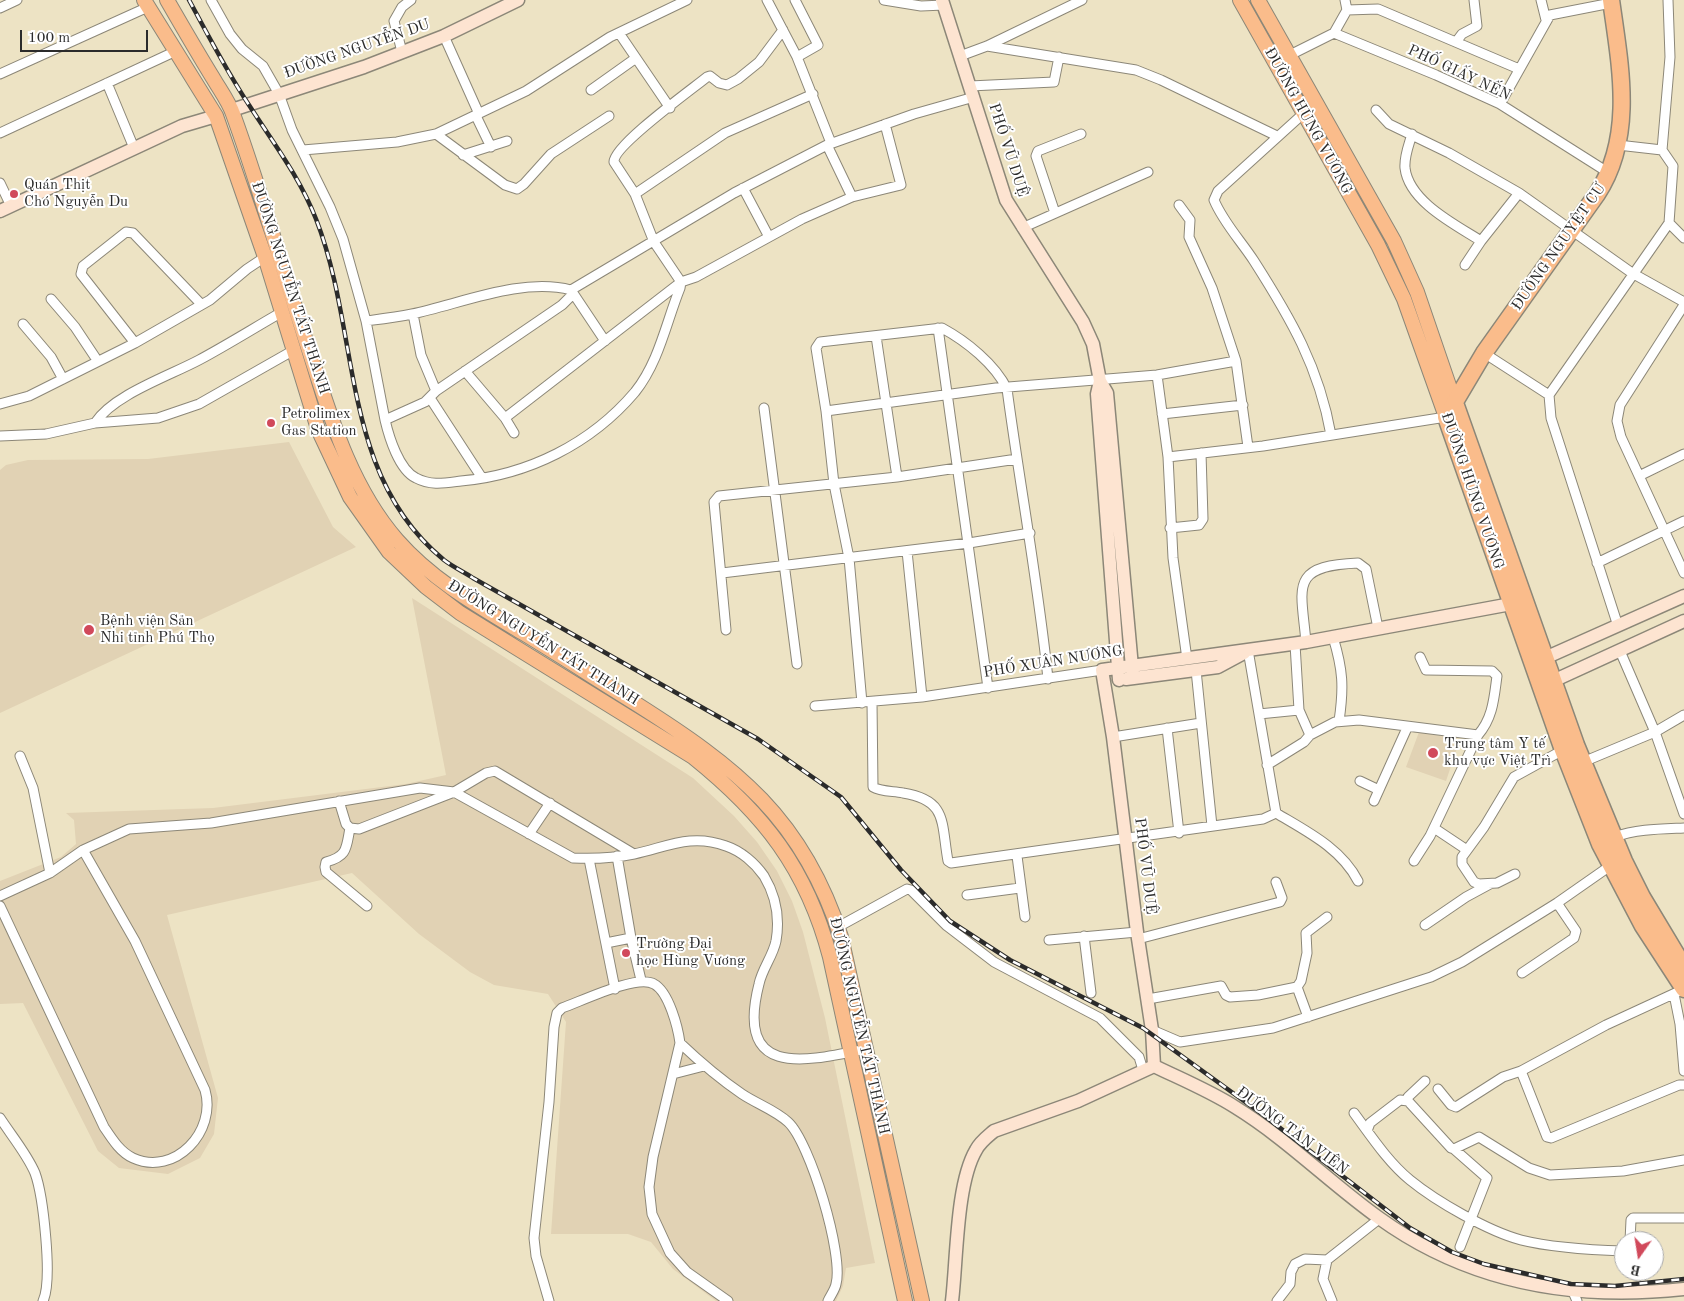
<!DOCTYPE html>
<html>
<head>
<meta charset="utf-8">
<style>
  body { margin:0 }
  #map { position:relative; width:1684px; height:1301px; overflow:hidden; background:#ede3c4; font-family:"Old Standard TT",serif }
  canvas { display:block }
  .north { position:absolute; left:1614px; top:1231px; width:50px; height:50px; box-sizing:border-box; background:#fff; border:1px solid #aaa; border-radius:50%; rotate:193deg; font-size:14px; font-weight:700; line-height:20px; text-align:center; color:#2b2b2b }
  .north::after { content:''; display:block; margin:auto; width:18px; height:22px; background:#d1495b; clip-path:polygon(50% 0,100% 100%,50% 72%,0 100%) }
  .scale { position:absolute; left:20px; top:30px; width:128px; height:22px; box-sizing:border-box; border:2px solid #2b2b2b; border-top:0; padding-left:6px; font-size:15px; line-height:18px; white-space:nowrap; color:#2b2b2b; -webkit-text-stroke:4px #fff; paint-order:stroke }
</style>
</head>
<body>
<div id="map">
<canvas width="1684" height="1301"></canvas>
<div class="north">B</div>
<div class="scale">100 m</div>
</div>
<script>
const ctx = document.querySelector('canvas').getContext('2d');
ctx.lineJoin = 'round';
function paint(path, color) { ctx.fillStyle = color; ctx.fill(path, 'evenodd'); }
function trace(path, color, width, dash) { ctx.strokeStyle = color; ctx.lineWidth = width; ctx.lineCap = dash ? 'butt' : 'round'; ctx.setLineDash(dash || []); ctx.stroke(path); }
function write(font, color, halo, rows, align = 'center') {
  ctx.font = font + ' "Old Standard TT",serif'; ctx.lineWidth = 4; ctx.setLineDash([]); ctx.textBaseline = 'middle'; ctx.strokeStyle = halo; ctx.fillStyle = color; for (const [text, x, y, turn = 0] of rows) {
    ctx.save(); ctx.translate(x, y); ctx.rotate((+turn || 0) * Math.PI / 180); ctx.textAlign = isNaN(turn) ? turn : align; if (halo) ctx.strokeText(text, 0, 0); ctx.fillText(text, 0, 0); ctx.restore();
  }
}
paint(new Path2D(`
  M289 442 333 527 356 547 0 713V470L6 465 28 460 148 459Z
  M412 598 693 778 734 816 757 842 777 871 792 901 803 932 825 1018 875 1263 846 1268 843 1286 836 1301H716L673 1269 651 1242 628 1234H551L566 1022 548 994 494 985 470 972 419 934 352 873 167 915 218 1098 214 1134 200 1158 168 1174 119 1168 98 1151 23 1003 0 1004V881L61 857 76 844 74 820 66 813 213 808 406 784 446 775Z
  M1419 732 1460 739 1446 781 1406 767Z`), '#e1d2b4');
const street = new Path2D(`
  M211 0 230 34 242 49 263 66 279 94 292 130 330 207 343 239 366 321 385 420 425 402 436 391 562 305 573 294
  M767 0 797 57 831 143
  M795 0 818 45 797 57
  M884 0 921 6 944 5
  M1541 0 1546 20
  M0 8 17 0
  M1347 10 1378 9 1519 69
  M783 30 759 62 738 79 727 85 719 83 710 76 707 77C691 90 613 146 614 162L635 194 725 133 813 94
  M619 33 670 108
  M1334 33 1347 10 1345 0
  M444 36 479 114
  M1456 42 1462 34 1477 26 1474 0
  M987 46 1136 70 1161 80 1277 136
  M402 52 394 21 402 7 411 0
  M1290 55 1334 33 1436 75 1500 104 1609 173
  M960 56 987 46 1082 0
  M0 74 148 7
  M107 83 134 148
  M970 86 1054 82 1059 57
  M591 90 636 58
  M1500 104 1550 15 1611 3
  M1376 110 1389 124 1449 153 1519 193 1632 273 1684 302
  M1304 113 1218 191 1214 200C1223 222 1241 241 1254 261 1291 319 1319 367 1331 435
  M476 116 491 147
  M0 133 176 51
  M436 134 505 185 517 189 524 184 551 154 609 116
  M1412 134C1409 145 1404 156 1405 168 1409 202 1456 225 1481 241L1519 193
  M827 145 852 197
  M303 150 397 142 436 134 526 91 610 37 687 0
  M1662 150 1670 57 1668 0
  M463 155 507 141
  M0 183 11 206
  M743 188 769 237
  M1179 205 1190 220 1189 237 1212 288 1236 361 1248 447
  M1055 213 1036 156 1038 151 1081 134
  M1669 223 1684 238
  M1022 228 1148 172
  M1465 265 1481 241
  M571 290 605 341
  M51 299 75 327 97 360
  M1684 305 1620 405 1617 421 1621 437 1684 573
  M413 314 421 355 436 391
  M366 321C381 319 397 317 412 314 460 304 522 277 571 290L734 193 827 145 914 114 974 97
  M23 324 51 357 63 379
  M938 328 988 688
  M876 336 897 477
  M135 343 81 274 83 266 126 232 133 233 201 304
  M1484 353 1549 395
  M465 371 505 418
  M1157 375 1168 457 1173 558 1187 659
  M430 398 482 478
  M0 404 29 396 135 343 210 300 247 269 265 257
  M764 408 797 664
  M826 411 996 388 1157 375 1236 361
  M1162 414 1243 405
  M385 420C389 437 399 470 416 478 431 486 445 483 461 481 528 475 591 444 635 392 659 362 666 323 680 288L681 282 654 242 635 194
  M95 423C113 395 169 376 199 360 227 345 254 328 282 312
  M514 433 505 418 681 282 696 277 802 219 852 197 901 185 885 124
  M0 436 46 434 95 423 158 418 199 404 294 350
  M1168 457 1263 446 1446 417
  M1639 476 1684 454
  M1170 528 1199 525 1203 519 1201 453
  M907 551 922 697
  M1597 563 1684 521
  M722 573 969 543 1030 533
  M1618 626 1551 418 1549 395 1669 223 1673 166 1662 150 1618 145
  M726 630 714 502 719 496 897 477 1017 459
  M1333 637C1343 670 1344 687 1339 721
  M1306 642C1301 586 1289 566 1358 563L1366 569 1378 628
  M1295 644 1299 710 1310 735
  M1620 651 1655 732 1684 814
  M1196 670 1212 826
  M872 702 873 787C881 792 894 791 903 793 948 800 941 823 948 861L951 863 1263 819 1276 813 1248 650
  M862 703 849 558 834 484 826 411 816 348 820 342 942 328C966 341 995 364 1007 389 1020 486 1038 582 1048 679
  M815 706 922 697 1102 670
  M1259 714 1299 710
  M1167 728 1179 833
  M1113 737 1201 723
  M20 756 33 788 50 873
  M1583 762 1655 732 1684 715
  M1267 765 1304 742 1310 735 1335 722 1359 720 1478 735
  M1360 781 1379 790
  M339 801 346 824 350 828 359 829 454 792 486 773 495 771 634 854
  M1374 801 1407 728
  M1276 813C1306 831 1341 848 1358 881
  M350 828C346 848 348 856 326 862L325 867 326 872 367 906
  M1434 828 1467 850
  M529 834 550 803
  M1614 837C1637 829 1660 829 1684 828
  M617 856 631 938 641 980
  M1017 856 1025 917
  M589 859 615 989
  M1414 861 1430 836 1478 735C1493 718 1494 698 1497 676L1492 671 1426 670 1420 657
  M1515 874 1497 883 1479 884 1474 882 1462 864V857L1484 827 1514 777 1563 750
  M967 895 1020 888
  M0 896 50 873 83 850 129 829 211 823 420 788 454 792 573 858C593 859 614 858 634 854 667 847 691 833 726 846 741 851 755 863 764 876 776 896 780 918 776 941 773 956 762 969 759 984 735 1078 803 1062 866 1049
  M0 906 104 1127C112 1139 120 1152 133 1158 175 1177 217 1131 205 1090L135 941 83 850
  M1425 925 1466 897 1490 884
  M838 927 907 889 911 890 947 926 994 962 1100 1018 1139 1057 1143 1070
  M1084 936 1091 993
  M1138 939 1280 902 1282 898 1276 882
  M1049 940 1137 932
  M606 943 631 938
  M1522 973 1574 938 1576 931 1557 903
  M1297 987 1308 1017
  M1674 994 1680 1024 1684 1071
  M1148 999 1221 986 1226 995 1230 997 1258 995 1297 987 1301 981 1307 953 1306 933 1327 917
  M1152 1030 1180 1042 1273 1028 1431 977 1462 962 1557 903 1610 866
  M680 1043C700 1062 720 1079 742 1094 757 1104 775 1110 788 1122 810 1142 844 1255 836 1284 835 1290 830 1296 828 1301
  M1521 1071 1547 1137 1551 1138 1679 1085H1684
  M673 1074 704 1066
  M1425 1081 1408 1097V1101L1451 1148 1454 1149 1479 1137 1529 1168 1550 1175 1623 1171 1684 1160
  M1438 1089 1451 1105 1456 1107 1503 1077 1521 1071 1606 1025 1684 989
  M1354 1113C1371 1136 1388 1162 1410 1180 1437 1202 1488 1231 1521 1240 1553 1248 1591 1250 1624 1251
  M0 1118C11 1135 27 1154 35 1173 43 1195 53 1280 43 1301
  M1367 1131 1370 1123 1400 1100 1408 1101
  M1454 1149 1487 1178 1460 1247
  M1630 1241 1631 1220 1633 1218H1684
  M1574 1294 1577 1301
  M549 1301 536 1256 534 1238 549 1102 554 1027 557 1013 562 1008C582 1001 637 974 654 984 669 992 678 1028 680 1043L653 1157 649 1187 652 1214 670 1253 687 1272 728 1301
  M1277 1301 1290 1284 1291 1272 1295 1264 1305 1259 1327 1260
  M1332 1301 1323 1279 1327 1260 1379 1219`);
const secondary = new Path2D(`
  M942 0 1006 200 1083 322 1093 344 1100 381 1107 393 1133 678
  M232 110 364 67 444 36 518 0
  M0 211 182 126 216 116
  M1100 381 1097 394 1119 680
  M1545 658 1684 596
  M1126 679 1218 667 1244 653
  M1553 681 1684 621
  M1154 1066 1152 1030 1137 932 1113 737 1102 670 1306 642 1511 604
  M952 1301C957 1260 956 1184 976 1150 980 1142 987 1137 994 1131L1078 1101 1154 1066C1181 1079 1210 1091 1235 1107 1287 1139 1330 1183 1379 1218 1469 1283 1575 1301 1684 1289`);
const primary = new Path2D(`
  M144 0 216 116 265 257 318 429 350 497 389 552 426 587 460 613 693 757C764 814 807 869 830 957L905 1301
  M167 0C182 26 197 52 213 78 220 90 229 102 233 114 260 188 281 264 305 338 328 408 348 484 397 540 432 580 478 606 523 633 561 656 598 680 635 703 736 767 803 818 841 937L922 1301
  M1240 0 1378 245 1404 299 1446 417
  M1258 0 1394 241 1417 292 1455 403`);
const highway = new Path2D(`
  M1611 0C1620 65 1635 136 1597 194L1484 353 1446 417 1563 750 1600 844 1643 926 1684 989
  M1455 403 1576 745 1624 861 1642 897 1684 967`);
trace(street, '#8c8778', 11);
trace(secondary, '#8c8778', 15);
trace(primary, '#8c8778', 16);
trace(highway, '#8c8778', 19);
trace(street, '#fff', 9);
trace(secondary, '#fde4d1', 12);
trace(primary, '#fabc8b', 14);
trace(highway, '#fabc8b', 16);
const rail = new Path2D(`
  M189 0C208 35 227 72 249 105 274 144 299 176 316 219 361 334 339 474 444 560 453 567 464 572 473 578L758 739 841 797 901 870 950 921 1010 960 1143 1028 1262 1114 1410 1228 1452 1252 1484 1264 1571 1284 1615 1286 1684 1279`);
trace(rail, '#2b2b2b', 4.5);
trace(rail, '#fff', 2.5, [8]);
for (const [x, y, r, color] of [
  [14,194,5,"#d1495b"],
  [271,423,5,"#d1495b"],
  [89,630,6,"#d1495b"],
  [1433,753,6,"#d1495b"],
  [626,953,5,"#d1495b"]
]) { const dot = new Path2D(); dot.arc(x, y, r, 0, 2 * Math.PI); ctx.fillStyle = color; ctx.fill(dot); trace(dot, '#fff', 2); }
write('15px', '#2b2b2b', '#fff', [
  ["ĐƯỜNG NGUYỄN DU",357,49,-19],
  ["PHỐ GIẤY NẾN",1459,73,25],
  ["ĐƯỜNG HÙNG VƯƠNG",1308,121,61],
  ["PHỐ VŨ DUỆ",1008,150,72],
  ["ĐƯỜNG NGUYỆT CƯ",1559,247,-55],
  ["ĐƯỜNG NGUYỄN TẤT THÀNH",290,288,72],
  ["ĐƯỜNG HÙNG VƯƠNG",1472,491,71],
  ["ĐƯỜNG NGUYỄN TẤT THÀNH",543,643,32],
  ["PHỐ XUÂN NƯƠNG",1053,662,-9],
  ["PHỐ VŨ DUỆ",1145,866,83],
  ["ĐƯỜNG NGUYỄN TẤT THÀNH",859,1026,77],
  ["ĐƯỜNG TẢN VIÊN",1292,1131,37]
]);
write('15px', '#2b2b2b', '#fff', [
  ["Quán Thịt",24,185],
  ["Chó Nguyễn Du",24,202],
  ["Petrolimex",281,414],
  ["Gas Station",281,431],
  ["Bệnh viện Sản",100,621],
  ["Nhi tỉnh Phú Thọ",100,638],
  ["Trung tâm Y tế",1444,744],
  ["khu vực Việt Trì",1444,761],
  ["Trường Đại",636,944],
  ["học Hùng Vương",636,961]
], 'left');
</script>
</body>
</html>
